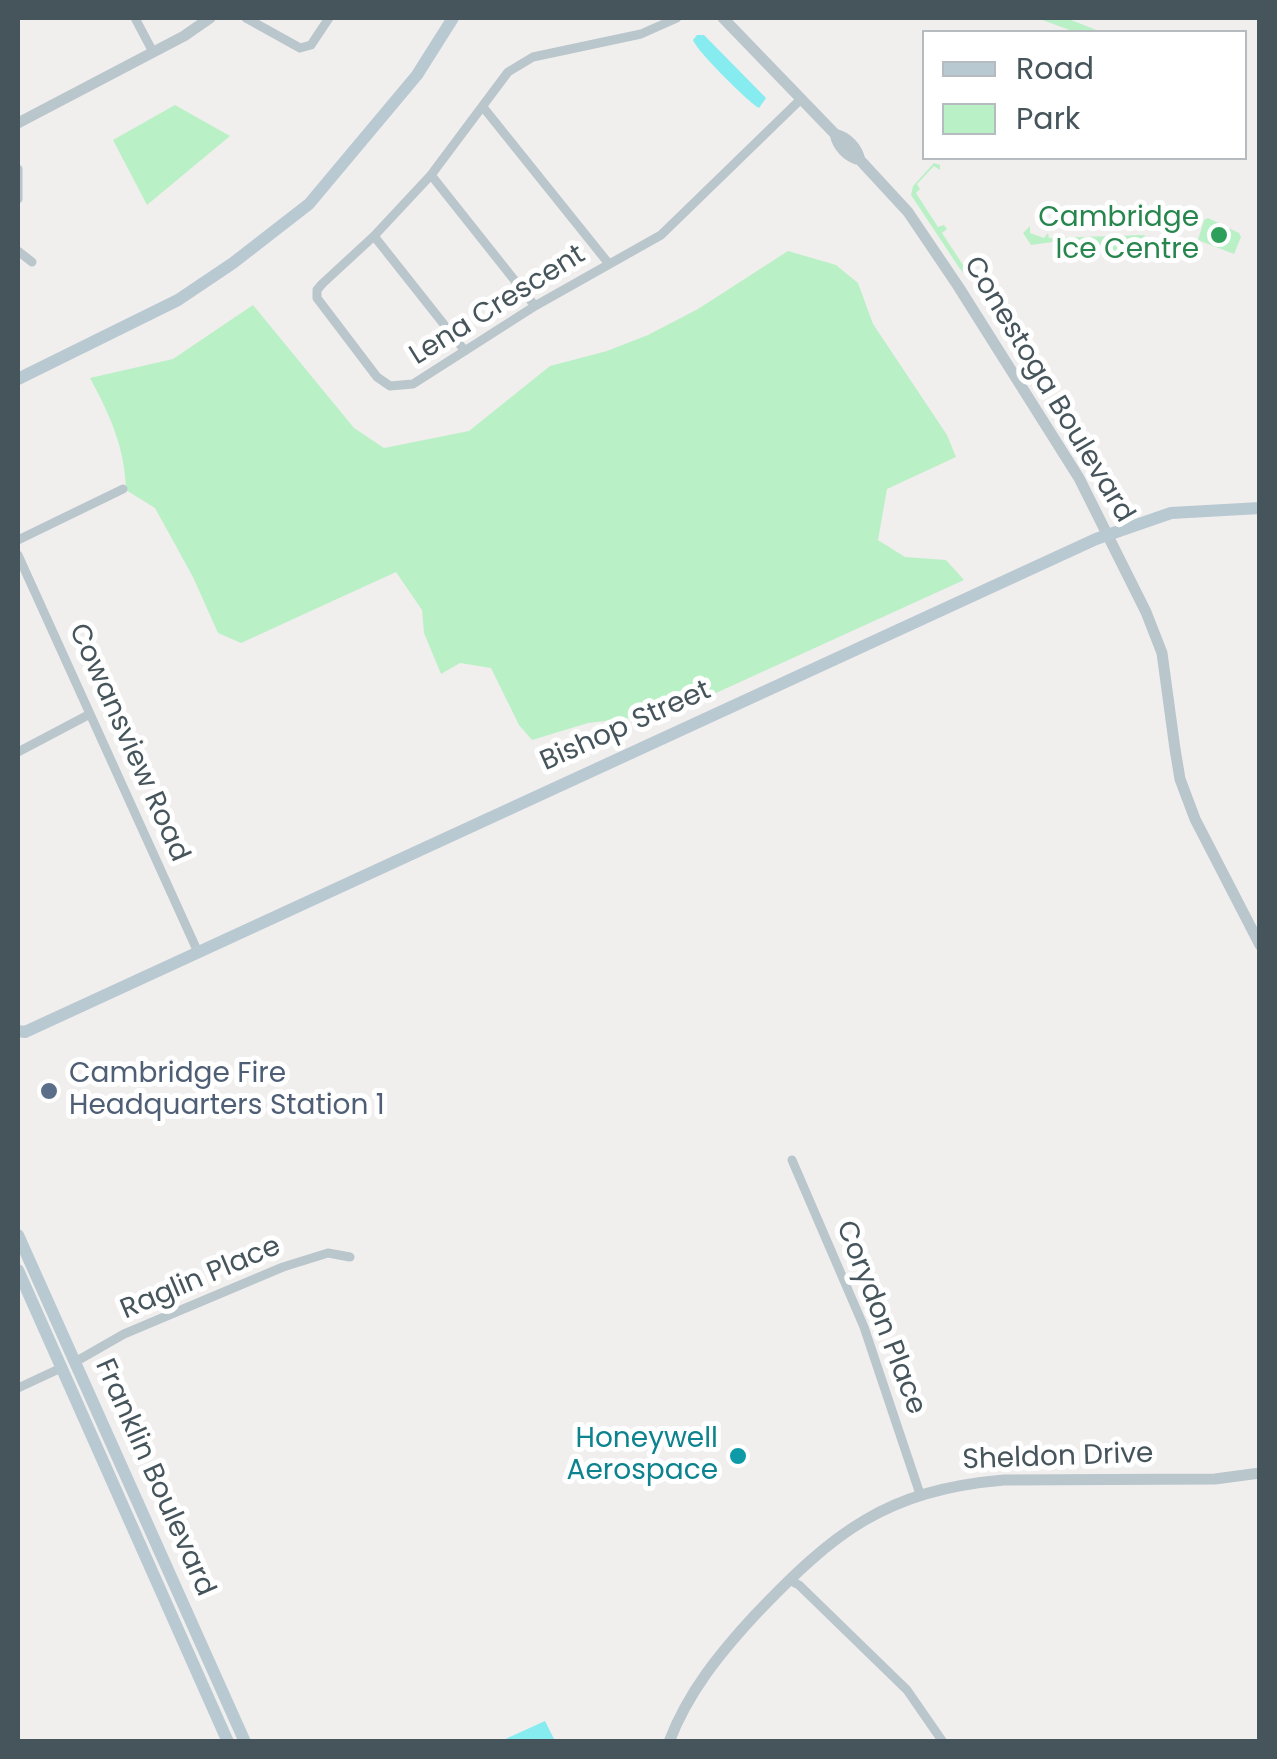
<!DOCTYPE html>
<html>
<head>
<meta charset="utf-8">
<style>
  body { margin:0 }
  #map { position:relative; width:1277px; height:1759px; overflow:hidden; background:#f1eeee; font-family:Poppins,sans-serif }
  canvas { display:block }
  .frame { position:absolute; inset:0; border:20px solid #46555c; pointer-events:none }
  .legend { position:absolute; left:922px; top:30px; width:325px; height:130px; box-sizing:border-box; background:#fff; border:2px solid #b5bbbe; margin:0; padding:12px 18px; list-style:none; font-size:30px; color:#46555c }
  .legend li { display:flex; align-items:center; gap:20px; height:50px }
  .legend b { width:50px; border:2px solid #b5bbbe }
</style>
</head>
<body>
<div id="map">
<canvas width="1277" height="1759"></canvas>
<div class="frame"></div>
<ul class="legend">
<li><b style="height:12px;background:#b9c9d1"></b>Road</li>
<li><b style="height:28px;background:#baf0c6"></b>Park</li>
</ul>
</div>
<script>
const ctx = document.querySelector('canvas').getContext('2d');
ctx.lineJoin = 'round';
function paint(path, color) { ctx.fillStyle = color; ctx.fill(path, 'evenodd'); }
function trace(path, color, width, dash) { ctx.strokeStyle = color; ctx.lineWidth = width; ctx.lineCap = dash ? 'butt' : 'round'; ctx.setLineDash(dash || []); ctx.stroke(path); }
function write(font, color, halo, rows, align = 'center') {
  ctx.font = font + ' Poppins,sans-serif'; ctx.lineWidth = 10; ctx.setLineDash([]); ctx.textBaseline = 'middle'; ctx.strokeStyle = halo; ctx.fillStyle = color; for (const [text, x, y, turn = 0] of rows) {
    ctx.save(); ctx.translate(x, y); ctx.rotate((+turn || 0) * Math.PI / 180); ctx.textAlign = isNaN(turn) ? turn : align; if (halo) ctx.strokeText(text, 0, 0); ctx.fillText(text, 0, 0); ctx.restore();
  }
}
paint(new Path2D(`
  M1037 18H1066L1099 31 1075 32Z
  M175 105 230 136 147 205 113 140Z
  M934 163 940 165V170L934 166 917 184 920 189 916 193 938 227 944 225 947 229 942 233 965 268 970 266 973 271 964 273 960 269 911 195 913 186Z
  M1208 218 1239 233 1241 237 1234 254 1198 240 1204 220Z
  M1030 226V233L1044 238 1048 233 1049 238 1145 235 1143 240 1146 248 1122 253 1067 240 1031 245 1023 233Z
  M788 251 836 265 858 283 873 324 947 435 956 457 887 489 878 540 905 557 946 560 964 580 672 713 588 723 532 740 519 725 491 668 460 663 441 674 424 633 422 610 396 572 241 643 218 633 193 577 155 508 126 490C125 448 110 415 90 378L173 359 253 305 354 428 384 448 469 431 550 366 607 351 648 335 698 309Z`), '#baf0c6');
paint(new Path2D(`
  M697 35H704L766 98 759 108C748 102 696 50 693 40Z
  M545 1721 555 1741H501Z`), '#86ecef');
trace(new Path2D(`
  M135 18 153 52
  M246 18 300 48 311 45 329 18
  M677 18 641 34 533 57 508 72 431 175 374 236 322 284 317 290V298L377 377 390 386 413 384 535 306 661 235 801 99
  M483 107 609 264
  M18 169V199
  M431 175 535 306
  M374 236 465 351
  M18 251 32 262
  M18 540 123 489
  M18 555 197 950
  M18 752 90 714
  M792 1160 864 1327 920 1494
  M75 1362 124 1334 283 1267 328 1253 350 1257
  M18 1388 61 1368
  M789 1580 799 1585 907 1690 943 1742`), '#b9c6cc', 9);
trace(new Path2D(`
  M723 18 835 134C838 147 847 157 860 160
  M18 123 184 36 210 18
  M835 134C847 137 857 147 860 160L908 212 958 286 1079 478 1146 612 1162 653 1175 749 1180 779 1195 819 1260 945
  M669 1742C688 1692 720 1653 755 1615 834 1532 886 1490 1004 1480L1215 1479 1260 1473`), '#b9c6cc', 11);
trace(new Path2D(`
  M18 379 178 300 233 263 309 204 417 75 453 18
  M18 1031 25 1032 1096 539 1171 513 1260 508
  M18 1235 245 1742
  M18 1270 228 1742`), '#b9c9d1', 12);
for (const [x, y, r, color] of [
  [1219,235,10,"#2e9e5b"],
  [49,1091,10,"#5c6f8a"],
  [738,1456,10,"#0f9aa8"]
]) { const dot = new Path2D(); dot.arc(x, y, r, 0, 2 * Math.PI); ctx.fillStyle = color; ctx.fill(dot); trace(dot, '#fff', 4); }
write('28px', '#27864d', '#fff', [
  ["Cambridge",1199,219],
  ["Ice Centre",1199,251]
], 'right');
write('28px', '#46555c', '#fff', [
  ["Lena Crescent",498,306,-32],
  ["Conestoga Boulevard",1048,390,59],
  ["Bishop Street",626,727,-24],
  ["Cowansview Road",128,743,66],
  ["Raglin Place",201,1279,-23],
  ["Corydon Place",880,1318,69],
  ["Sheldon Drive",1058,1458,-2],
  ["Franklin Boulevard",154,1478,66]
]);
write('28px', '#4e5e75', '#fff', [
  ["Cambridge Fire",69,1075],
  ["Headquarters Station 1",69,1107]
], 'left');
write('28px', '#0d838f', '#fff', [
  ["Honeywell",718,1440],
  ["Aerospace",718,1472]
], 'right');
</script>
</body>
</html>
